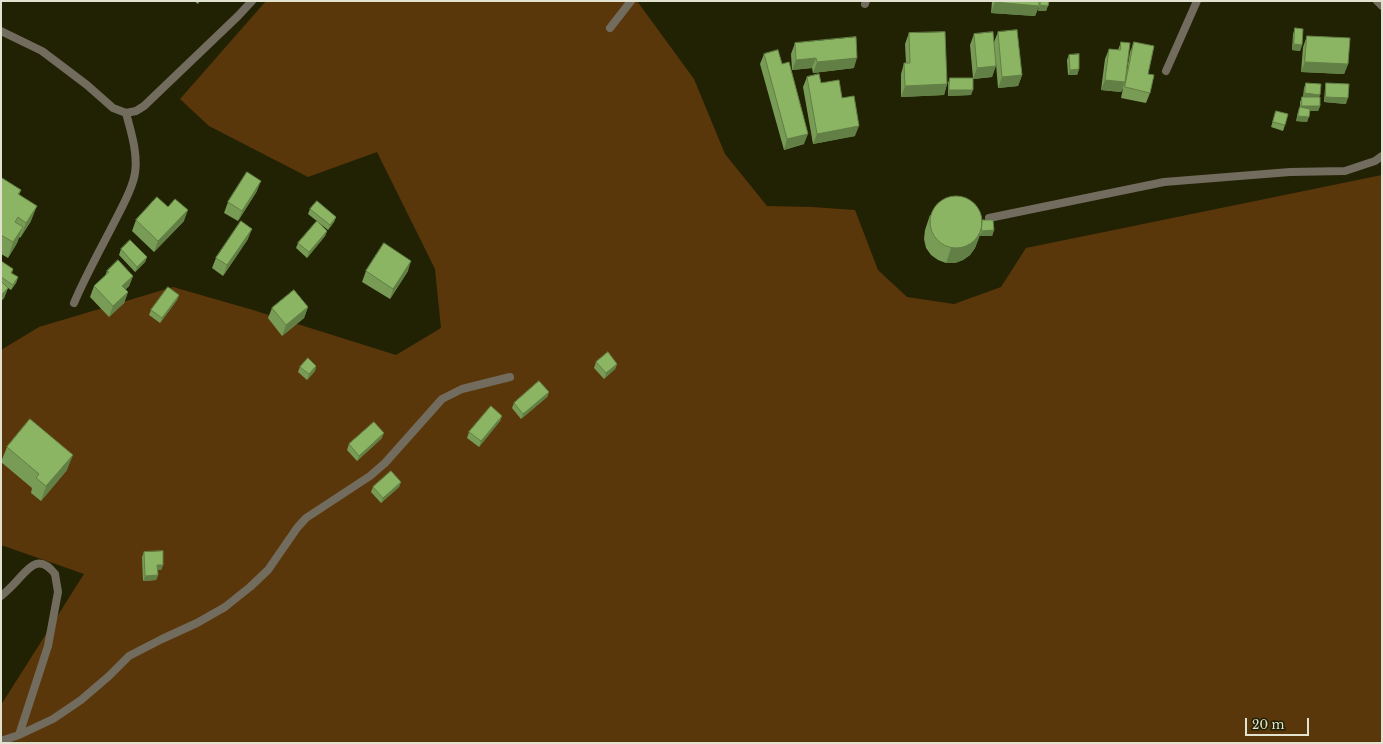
<!DOCTYPE html>
<html>
<head>
<meta charset="utf-8">
<style>
  body { margin:0 }
  #map { position:relative; width:1383px; height:744px; overflow:hidden; background:#212103; font-family:"Libre Baskerville",serif }
  canvas { display:block }
  .frame { position:absolute; inset:0; border:2px solid #e2e2d0; pointer-events:none }
  .scale { position:absolute; left:1245px; top:718px; width:64px; height:18px; box-sizing:border-box; border:2px solid #e2e2d0; border-top:0; padding-left:5px; font-size:12px; line-height:14px; white-space:nowrap; color:#e2e2d0; -webkit-text-stroke:3px #212103; paint-order:stroke }
</style>
</head>
<body>
<div id="map">
<canvas width="1383" height="744"></canvas>
<div class="frame"></div>
<div class="scale">20 m</div>
</div>
<script>
const ctx = document.querySelector('canvas').getContext('2d');
ctx.lineJoin = 'round';
function paint(path, color) { ctx.fillStyle = color; ctx.fill(path, 'evenodd'); }
function trace(path, color, width, dash) { ctx.strokeStyle = color; ctx.lineWidth = width; ctx.lineCap = dash ? 'butt' : 'round'; ctx.setLineDash(dash || []); ctx.stroke(path); }
paint(new Path2D(`
  M266 1H637L694 79 725 154 767 206 812 207 855 210 878 270 907 297 954 304 1001 287 1026 248 1382 175V743H1V705L84 574 1 545V350L39 327 173 287 253 310 396 355 441 328 435 269 377 152 308 177 209 126 180 99Z`), '#5a370b');
trace(new Path2D(`
  M989 218 1164 182 1290 172 1345 171 1375 161 1382 156`), '#726c5e', 8);
trace(new Path2D(`
  M1377 1 1382 6
  M865 4 866 1
  M610 28 631 1
  M1 31 42 51 87 85 113 108 126 113 136 111 144 106 238 16 252 1
  M1166 71 1197 1
  M74 303C87 272 104 243 119 213 125 201 133 187 135 173 138 153 131 132 126 113
  M1 596C5 593 9 589 13 585 27 571 37 551 55 574L58 592 48 646 19 735
  M1 741 19 735 53 719 81 700 109 676 129 656 162 639 197 623 225 607 250 587 268 570 297 528 306 518 370 476 385 463 442 399 462 389 510 377`), '#726c5e', 8);
paint(new Path2D(`
  M194 1H200L198 4Z
  M992 1H1049L1046 11H1038L1039 6 1035 16 991 13Z
  M1295 28 1302 45 1300 51 1292 50 1293 34Z
  M998 32 1022 75 1018 86 998 88 996 64 992 77 973 79 971 95 948 96V83L950 78H973L970 45 974 34 994 42Z
  M909 33 947 84 944 95 901 97V74L904 63H906L905 44Z
  M1307 36 1348 64 1344 74 1301 72 1303 47Z
  M1121 42 1127 70 1130 52 1134 42 1148 74 1150 93 1146 103 1121 98 1123 88 1121 92 1101 90 1105 59 1109 49 1118 50Z
  M795 43 854 68 813 73 812 68 792 70 791 54Z
  M764 54 782 64 804 144 784 150 760 64Z
  M1069 55 1079 69 1077 75H1068L1067 60Z
  M807 77 821 83 842 98 855 136 813 144 803 87Z
  M1306 83 1319 97 1320 106 1318 111H1310L1307 122 1296 121 1298 112 1300 107V102L1302 97H1303L1304 88Z
  M1326 83 1346 104 1324 102 1325 88Z
  M1276 111 1285 125 1283 131 1271 127Z
  M1 180 21 190 19 195 31 221 20 238 19 237 17 243 8 258 1 254Z
  M257 191 238 221 224 213 228 202Z
  M168 207 184 221 154 252 132 231 136 220Z
  M310 209 336 217 334 222 328 230 308 214Z
  M930 215 982 220 994 230 992 236H980V234L975 248 970 255 963 260 955 263H946L938 260 931 255 926 248 924 239 925 230Z
  M327 231 325 236 307 258 296 248 298 243Z
  M248 239 223 276 212 268 216 258Z
  M121 249 147 257 145 262 135 272 119 255Z
  M1 261 13 269 12 273 18 277 16 283 11 290 8 288 4 298 1 301Z
  M107 271 133 276 129 286 125 290 128 292 124 303 109 317 90 297 94 286 105 276Z
  M366 271H408L390 299 362 282Z
  M179 295 177 300 160 323 149 315 151 310Z
  M308 307 304 318 282 336 268 318 272 308Z
  M596 362 617 364 615 369 604 379 594 368Z
  M316 366 315 371 307 380 298 372 300 367Z
  M549 392 547 397 521 419 512 408 514 403Z
  M502 416 500 421 479 447 467 438 469 432Z
  M382 438 357 461 347 450 349 444Z
  M7 447 67 470 41 501 31 493 32 488 1 462Z
  M401 482 399 487 381 503 371 492 373 487Z
  M144 552 163 565 161 570H158V575L156 580 143 581 142 557Z`), '#789c55');
paint(new Path2D(`
  M995 2 1039 6 1035 16 991 13Z
  M1040 5 1048 6 1046 11H1038Z
  M1294 44 1302 45 1300 51 1292 50Z
  M816 58 812 68 792 70 796 60Z
  M857 58 854 68 813 73 817 62Z
  M1305 62 1348 64 1344 74 1301 72Z
  M996 66 992 77 973 79 977 68Z
  M1079 69 1077 75H1068L1070 70Z
  M1022 75 1018 86 998 88 1002 77Z
  M1105 80 1125 82 1121 92 1101 90Z
  M947 84 944 95 901 97 905 86Z
  M949 90H973L971 95 948 96Z
  M1305 93 1320 95 1318 100 1303 98Z
  M1326 97 1348 98 1346 104 1324 102Z
  M1302 106H1320L1318 111H1300Z
  M1298 116 1309 117 1307 122 1296 121Z
  M859 126 855 136 813 144 817 134Z
  M808 134 804 144 784 150 787 139Z
  M261 181 257 191 238 221 242 211Z
  M37 206 31 221 20 238 26 223Z
  M188 210 184 221 154 252 158 241Z
  M336 217 334 222 328 230 330 225Z
  M23 227 17 243 8 258 13 242Z
  M252 229 248 239 223 276 227 265Z
  M994 230 992 236H980L982 231Z
  M327 231 325 236 307 258 309 252Z
  M981 233 975 248 970 255 963 260 955 263H946L951 248Z
  M147 257 145 262 135 272 137 267Z
  M411 261 408 271 390 299 393 289Z
  M133 276 129 286 118 297 122 286Z
  M18 277 16 283 11 290 13 285Z
  M8 288 4 298 1 301V295Z
  M128 292 124 303 109 317 113 306Z
  M179 295 177 300 160 323 162 318Z
  M308 307 304 318 282 336 286 325Z
  M617 364 615 369 604 379 606 373Z
  M316 366 315 371 307 380 309 374Z
  M549 392 547 397 521 419 523 414Z
  M502 416 500 421 479 447 481 441Z
  M384 433 382 438 357 461 359 456Z
  M73 455 67 470 41 501 46 486Z
  M401 482 399 487 381 503 383 498Z
  M157 565H163L161 570H155Z
  M158 575 156 580 143 581 145 576Z`), '#627f45');
const building = new Path2D(`
  M995 1H1039V6L995 2Z
  M1041 1H1049L1048 6 1040 5Z
  M1295 28 1303 29 1302 45 1294 44Z
  M1017 30 1022 75 1002 77 998 32Z
  M945 32 947 84 905 86 904 63H910L909 33Z
  M993 32 996 66 977 68 974 34Z
  M1307 36 1350 38 1348 64 1305 62Z
  M856 37 857 58 817 62 816 58 796 60 795 43Z
  M1121 42 1130 43 1125 82 1105 80 1109 49 1120 50Z
  M1134 42 1154 46 1148 74 1154 75 1150 93 1125 87Z
  M778 50 782 64 789 62 808 134 787 139 764 54Z
  M1079 54V69L1070 70 1069 55Z
  M819 74 821 83 839 80 842 98 854 96 859 126 817 134 807 77Z
  M950 78H973V90H949Z
  M1306 83 1321 84 1320 95 1305 93Z
  M1326 83 1349 84 1348 98 1326 97Z
  M1302 97H1320V106H1302Z
  M1300 107 1310 109 1309 117 1298 116Z
  M1276 111 1288 114 1285 125 1273 122Z
  M247 172 261 181 242 211 228 202Z
  M2 178 21 190 18 194 37 206 26 223 18 217 15 222 23 227 13 242 1 235V180Z
  M930 222a26 26 0 1 1 52 0a26 26 0 1 1-52 0Z
  M157 197 168 207 175 199 188 210 158 241 136 220Z
  M317 201 336 217 330 225 310 209Z
  M982 220H993L994 230 982 231Z
  M241 221 252 229 227 265 216 258Z
  M317 221 327 231 309 252 298 243Z
  M130 240 147 257 137 267 121 249Z
  M384 243 411 261 393 289 366 271Z
  M118 260 133 276 122 286 128 292 113 306 94 286 109 272 107 271Z
  M1 261 13 269 11 273 18 277 13 285 1 277Z
  M1 281 8 288 1 295Z
  M168 287 179 295 162 318 151 310Z
  M294 290 308 307 286 325 272 308Z
  M608 352 617 364 606 373 596 362Z
  M308 358 316 366 309 374 300 367Z
  M539 381 549 392 523 414 514 403Z
  M491 406 502 416 481 441 469 432Z
  M30 419 73 455 46 486 36 478 39 474 7 447Z
  M374 422 384 433 359 456 349 444Z
  M391 471 401 482 383 498 373 487Z
  M163 551V565H157L158 575 145 576 144 552Z`);
paint(building, '#8cb563');
trace(building, '#627f45', 1);
</script>
</body>
</html>
